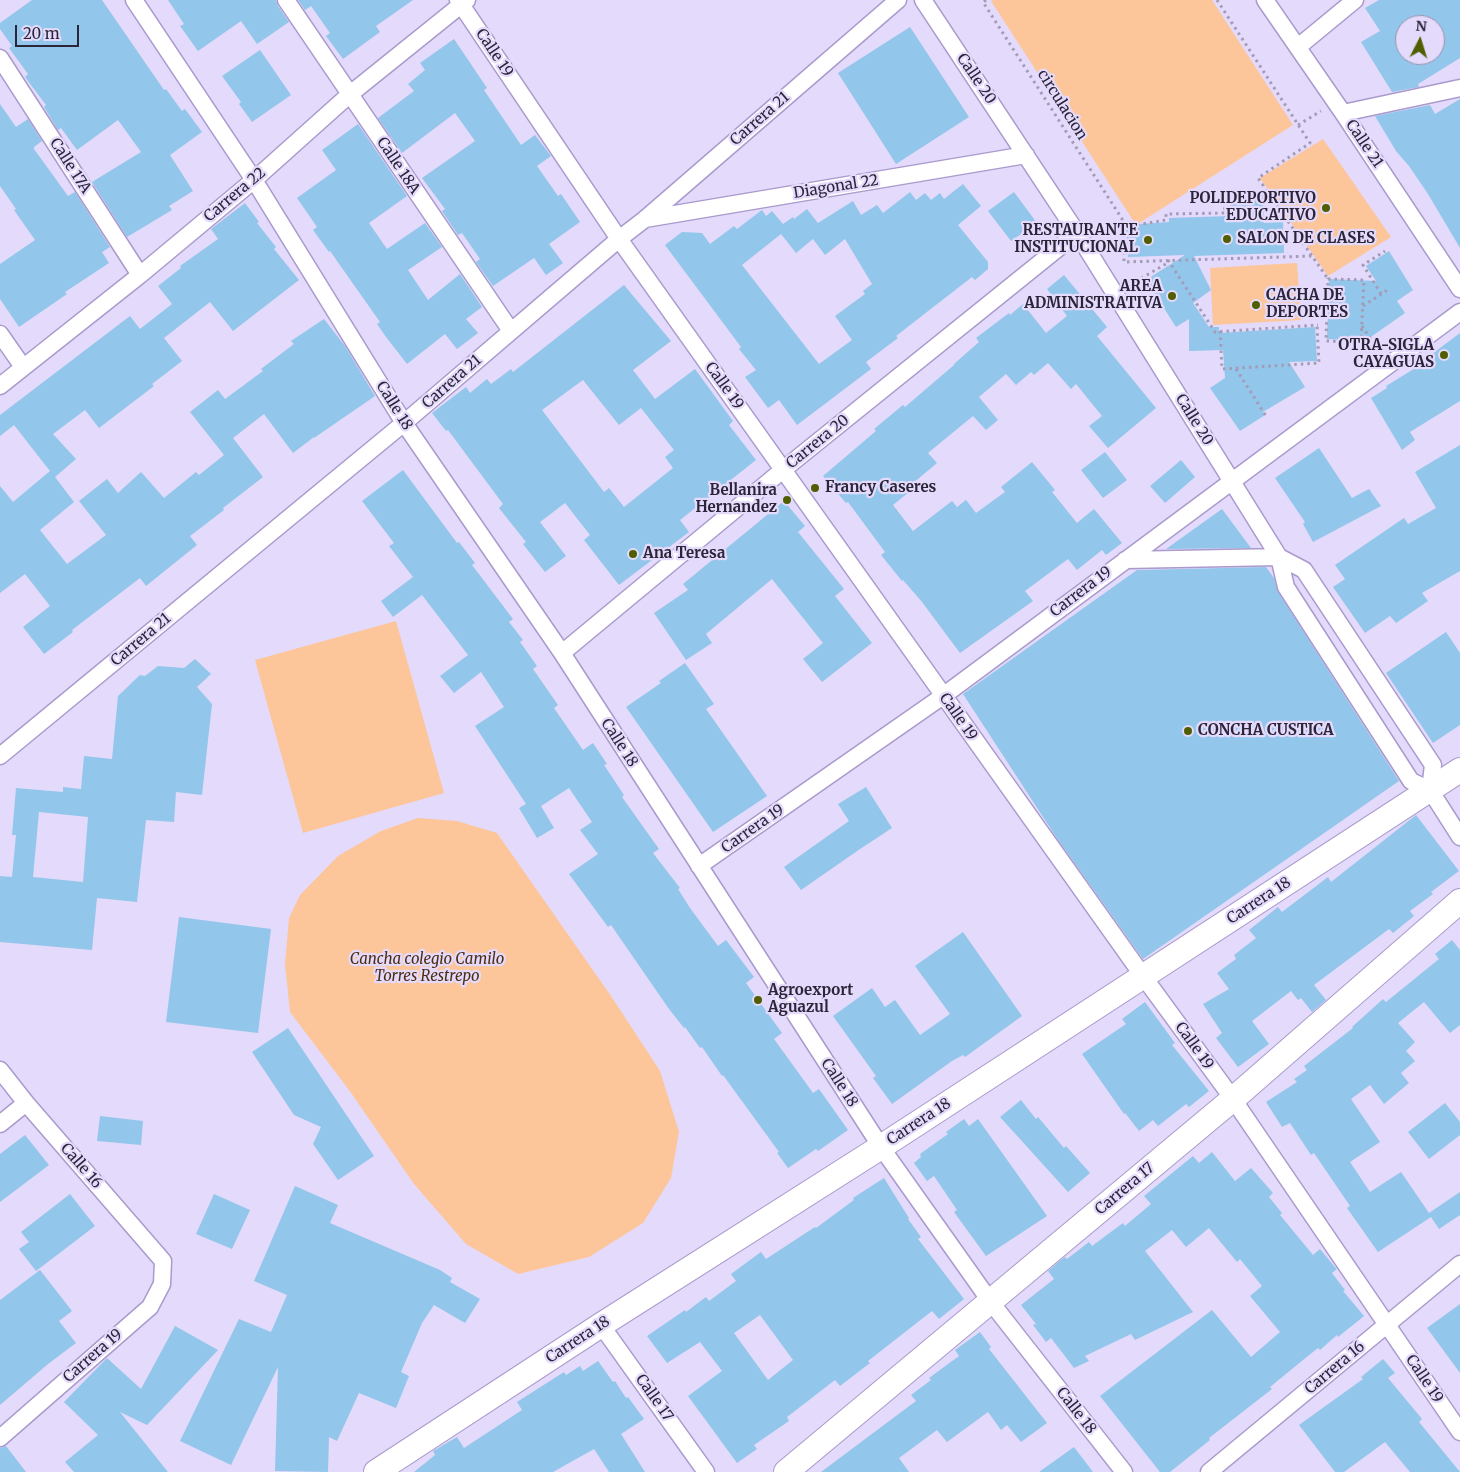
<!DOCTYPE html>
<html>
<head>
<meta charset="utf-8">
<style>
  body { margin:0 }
  #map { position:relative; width:1460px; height:1472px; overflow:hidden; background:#e4dafb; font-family:Merriweather,serif }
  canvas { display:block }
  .north { position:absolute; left:1395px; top:15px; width:50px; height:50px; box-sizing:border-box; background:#e4dafb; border:1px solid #9a92ad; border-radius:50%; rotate:5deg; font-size:14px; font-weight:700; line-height:20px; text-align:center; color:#2c2539 }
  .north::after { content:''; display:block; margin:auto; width:18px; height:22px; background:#505e00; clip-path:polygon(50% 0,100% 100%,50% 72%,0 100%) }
  .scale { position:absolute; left:15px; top:25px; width:64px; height:22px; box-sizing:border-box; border:2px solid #2c2539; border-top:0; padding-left:6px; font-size:15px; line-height:18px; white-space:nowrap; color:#2c2539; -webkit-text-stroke:4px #e4dafb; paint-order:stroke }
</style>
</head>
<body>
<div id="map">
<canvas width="1460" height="1472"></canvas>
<div class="north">N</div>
<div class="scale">20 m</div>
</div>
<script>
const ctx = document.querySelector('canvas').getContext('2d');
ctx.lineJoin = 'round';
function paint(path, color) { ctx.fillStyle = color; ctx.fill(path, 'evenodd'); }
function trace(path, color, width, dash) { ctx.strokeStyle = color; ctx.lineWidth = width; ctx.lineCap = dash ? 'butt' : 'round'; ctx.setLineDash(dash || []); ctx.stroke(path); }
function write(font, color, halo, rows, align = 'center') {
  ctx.font = font + ' Merriweather,serif'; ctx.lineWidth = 4.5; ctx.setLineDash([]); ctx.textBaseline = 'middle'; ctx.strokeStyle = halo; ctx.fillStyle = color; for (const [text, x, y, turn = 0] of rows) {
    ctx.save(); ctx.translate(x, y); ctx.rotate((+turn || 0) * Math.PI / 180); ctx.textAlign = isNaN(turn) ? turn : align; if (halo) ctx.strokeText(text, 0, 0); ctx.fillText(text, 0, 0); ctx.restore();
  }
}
paint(new Path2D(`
  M993 0H1212L1293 125 1136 225 991 1Z
  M1323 139 1391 237 1328 276 1260 178Z
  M1297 263 1301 320 1213 325 1210 268Z
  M396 621 444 793 303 833 255 660Z
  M418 818 457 821 497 833 611 996 660 1071 679 1132 671 1178 643 1223 589 1257 518 1274 466 1244 414 1184 349 1090 290 1012 285 964 289 918 300 895 338 856 381 831Z`), '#fdc59a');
paint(new Path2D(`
  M32 0H102L164 90 166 89 182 111 185 109 202 132 170 155 193 191 169 206 172 210 127 237 92 182 141 152 118 120 77 150 61 128 58 130 44 107 46 105 25 77 28 74 9 48 12 46 0 29V23Z
  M168 0H276L278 6 289 22 257 44 241 21 198 51 180 26 184 24Z
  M298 0H413L376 26 380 32 343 59 326 36 330 33 311 6 305 10Z
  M1379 0H1460V58L1418 84 1419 87 1392 92 1361 42 1380 31 1365 8ZM1405 25H1435V55H1405Z
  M910 27 969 117 896 164 838 73Z
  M454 39 487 88 484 90 521 145 535 135 551 156 537 166 558 196 561 194 580 222 549 244 563 263 546 275 534 258 493 286 476 262 480 259 462 233 458 235 442 211 445 209 422 178 475 141 455 113 402 153 378 118 414 91 408 84 425 70 420 63Z
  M260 50 291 95 252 122 239 104 241 102 222 76Z
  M1460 99V248L1428 194 1409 166 1396 151 1375 116 1430 105 1435 114Z
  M0 104 16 127 28 119 42 141 34 147V149L68 196 75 192 110 247 102 252 109 263 65 292 67 294 19 327 0 299V264L35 240 14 210 16 209 0 186Z
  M358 124 407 196 369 223 387 249 425 223 442 247 408 270 428 300 460 274 482 307 466 319 478 333 457 349 445 334 407 364 386 337 377 324 380 322 330 251 329 252 313 230 317 227 297 198 336 170 322 150Z
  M963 184 981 206 958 225 988 262V269L975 280 972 277 896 336 898 338 866 362 871 369 797 425 779 400 768 408 745 377 756 370 739 349 741 347 665 245 682 232 702 233 710 244 734 226 737 229 762 210 766 216 772 211 783 224 793 217 794 219 807 209 818 223 853 201 861 215 877 205 883 213 910 192 916 200 925 193 931 200 940 193 944 199ZM781 234 796 253 813 239 825 255 845 239 872 284 863 291 865 294 835 316 852 340 819 364 742 265Z
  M1014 192 1037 223 1011 241 988 211Z
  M1263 195 1264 223 1283 222 1284 253 1194 256 1211 290 1193 303 1209 327H1219V333L1315 327 1317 361 1289 362 1305 387 1263 412 1265 415 1240 431 1210 388 1225 378 1223 350 1189 351V319L1176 327 1146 280 1185 255 1128 257 1126 225 1169 222V218L1230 216V196Z
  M245 203 259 222 257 223 276 247 274 249 299 280 233 331 210 302 164 338 182 361 152 384 154 386 99 428 85 410 53 434 76 459 55 477 74 502 40 530 67 564 106 535 79 501 107 479 118 493 141 472 164 498 196 472 199 475 224 455 190 412 218 390 225 399 263 371 261 369 294 344 291 341 324 319 345 346 375 396 314 438V437L293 453 264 414 233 438 263 477 223 508 224 510 190 536 197 545 146 586 140 578 72 630 73 632 44 654 23 627 50 606 25 574 0 593V486L13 502 50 471 14 425 0 436V415L130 316 140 329 172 304 158 286 181 268 180 266 218 239 211 229Z
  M1389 251 1413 290 1397 301 1405 313 1365 341 1327 339 1329 279 1376 281 1366 266Z
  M1064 275 1107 327 1097 336 1156 408 1108 448 1089 426 1102 416 1076 384 1071 389 1048 363 1034 375 1031 372 1016 385 1006 374 979 397 998 420 986 430 973 416 928 453 937 463 906 489 909 492 893 505 913 531 952 501 957 507 966 500 976 513 1005 492 1001 487 1032 462 1055 490 1052 492 1077 523 1094 509 1122 543 1106 555 1102 550 1077 570 1068 559 1025 591 1033 601 960 653 922 602 903 580 902 581 881 555 885 552 848 502 846 503 823 476 876 431 874 429 903 405 905 407 954 365V364L979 342 976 338 1009 313 1010 315 1023 304 1046 333 1067 316 1047 289Z
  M624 285 671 341 633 370 655 399 695 369 733 421 729 425 756 460 680 520 689 532 619 585 584 540 590 535 565 503 540 522 566 556 545 572 523 544 526 542 499 508 503 504 448 430 446 431 432 413 466 387 470 393 487 379 491 384 511 369 513 372ZM583 380 619 425 641 408 674 450 665 457 673 468 624 507 609 488 604 492 542 410Z
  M1460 333V401L1410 432 1415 440 1402 450 1371 398 1387 388 1386 386 1422 364 1420 363Z
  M1460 445V571L1422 593 1428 601 1396 623 1390 616 1365 633 1333 587 1345 579 1335 565 1404 518 1408 524 1436 508 1415 472Z
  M1319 448 1352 498 1369 489 1381 506 1313 542 1303 524 1305 522 1275 478Z
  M1105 452 1127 480 1103 498 1081 470Z
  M1181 460 1195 477 1165 503 1150 486Z
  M403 470 457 543 459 542 475 563 472 565 513 619 509 622 523 640 520 642 537 666 533 669 558 705 554 708 583 750 593 743 607 764 604 765 624 795 622 797 659 849 653 853 680 888 678 889 690 908 718 946 726 940 754 977 746 983 782 1033 774 1039 813 1093 819 1089 848 1130 818 1151 816 1149 788 1168 777 1153 779 1152 723 1075 722 1076 702 1047 700 1048 685 1027 684 1028 669 1009 611 925 608 927 569 874 598 854 580 830 592 822 569 788 541 806 554 828 537 838 519 808 526 804 475 726 504 707 481 672 454 693 440 676 468 655 422 595 393 617 381 601 413 577 389 546 394 543 362 501Z
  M784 501 805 526 798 532 844 589 835 596 872 643 822 682 803 659 823 643 772 579 706 634 712 643 686 660 654 613 688 590 683 584Z
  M1222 509 1251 548 1166 549Z
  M1266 567 1274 578 1278 592 1399 781 1143 959 1058 840 963 694 1137 570Z
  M1446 632 1460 653V725L1433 743 1386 673Z
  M195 659 211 674 197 687 212 704 202 795 176 792 174 822 146 820 137 902 97 898 92 950 0 942V876L12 877 16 835H12L16 788 63 792V787L81 789 84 756 112 759 118 696 140 675 145 676 158 666 184 668ZM39 812 88 817 83 882 33 877Z
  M685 663 714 704 706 709 767 796 713 832 626 707 661 683 659 681Z
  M866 787 892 828 860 849 801 890 784 867 849 821 838 804Z
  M1416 815 1459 871 1431 892 1433 894 1410 911 1414 916 1393 933 1389 929 1314 985 1326 1000 1312 1012 1301 998 1298 1000 1291 991 1252 1021 1269 1044 1238 1067 1216 1038 1222 1033 1203 1004 1229 989 1217 973 1236 959 1234 955 1256 938 1249 930 1278 907 1282 912 1328 877 1331 882Z
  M179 917 271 929 258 1033 166 1022Z
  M963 932 1022 1016 965 1057 963 1055 952 1061 892 1104 873 1078 876 1076 833 1016 872 988 885 1007 895 1000 920 1035 950 1014 915 966Z
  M1452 940 1460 950V1025L1450 1033 1424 1002 1398 1023 1415 1042 1406 1051 1415 1061 1401 1073 1409 1083 1384 1104 1370 1085 1351 1099 1380 1142 1350 1162 1370 1192 1401 1172 1429 1213 1460 1192V1215L1439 1229 1431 1217 1378 1252 1347 1208 1350 1206 1314 1153 1311 1155 1290 1123 1282 1127 1266 1102 1297 1082 1294 1079 1307 1070 1304 1066 1353 1028 1352 1027 1383 999 1386 1002 1439 959 1435 954Z
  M1145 1002 1175 1043 1172 1045 1209 1091 1189 1107 1186 1104 1158 1126 1153 1120 1139 1131 1125 1113 1124 1114 1082 1054 1126 1024 1122 1019Z
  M288 1028 374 1156 338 1180 313 1144 321 1127 294 1115 252 1052Z
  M1021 1100 1036 1119 1038 1117 1064 1148 1066 1146 1090 1173 1068 1192 1000 1117Z
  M1445 1103 1460 1122V1135L1429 1159 1408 1132Z
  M100 1116 143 1121 141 1145 97 1141Z
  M964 1119 969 1126 978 1119 1047 1216 986 1256 954 1212 957 1210 934 1176 927 1181 914 1163 921 1157 920 1154 948 1134 946 1132Z
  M25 1135 49 1165 0 1202V1154Z
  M1212 1152 1235 1181 1251 1168 1273 1193 1269 1197 1282 1213 1280 1215 1313 1255 1320 1249 1334 1266 1337 1269 1332 1273 1345 1290 1343 1291 1364 1316 1338 1337 1337 1335 1320 1350 1318 1348 1303 1360 1270 1387 1272 1389 1209 1438 1210 1440 1170 1472H1160L1100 1396 1212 1310 1251 1357 1280 1332 1250 1296 1262 1286 1240 1259 1237 1262 1209 1228 1186 1247 1172 1230 1145 1251 1193 1312 1135 1340 1131 1334 1085 1356 1089 1361 1074 1368 1051 1338 1046 1342 1033 1325 1036 1324 1021 1305 1054 1279 1048 1271 1062 1259 1065 1257 1067 1259 1089 1242 1092 1246 1123 1223 1125 1226 1151 1204 1144 1196 1193 1156 1199 1163Z
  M884 1178 902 1207 909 1218 908 1219 921 1237 918 1239 964 1299 939 1319 932 1311 868 1361 870 1363 840 1386 835 1380 787 1417 789 1421 754 1445 757 1449 737 1463 688 1396 722 1371 700 1342 667 1363 647 1336 685 1310 686 1312 706 1297 709 1301 736 1281 731 1274 761 1252 766 1259 815 1227 816 1228 854 1200 853 1198ZM760 1315 793 1360 768 1380 734 1333Z
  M295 1186 338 1205 330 1223 440 1270 452 1278 450 1282 480 1299 465 1323 434 1305 422 1323 401 1372 409 1376 396 1408 359 1393 337 1441 329 1437 328 1472 275 1471 278 1367 231 1465 180 1441 239 1319 271 1332 287 1295 254 1281Z
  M70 1194 95 1226 36 1271 19 1249 29 1242 21 1232Z
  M214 1194 250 1210 232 1249 196 1234Z
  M40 1270 72 1311 59 1321 76 1343 48 1364 0 1405V1300Z
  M1460 1304V1373L1427 1328Z
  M175 1326 218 1350 147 1425 120 1412 168 1472H74L65 1462 98 1435 64 1402 107 1358 141 1389Z
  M980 1332 991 1347 989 1349 1047 1423 1021 1442 1007 1425 1001 1430 988 1412 947 1442 937 1430 899 1458 909 1472H821L916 1401 911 1395 931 1380 929 1378 959 1356 955 1350Z
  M1383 1359 1395 1373 1388 1378 1422 1419 1419 1422 1460 1472H1410L1385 1442 1344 1472H1335L1299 1425 1363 1379 1361 1377Z
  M598 1361 613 1382 615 1381 626 1398 628 1397 644 1419 621 1434 645 1472H609L594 1449 553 1472H414L435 1455 433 1451 457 1437 464 1448 522 1410 517 1402 564 1372 566 1375 580 1366 583 1371Z
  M6 1446 26 1472H0V1448Z
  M1074 1447 1093 1472H1039Z`), '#92c6eb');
const street = new Path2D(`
  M134 0 254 180 404 423 562 653 881 1147 990 1301 1124 1472
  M286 0 511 331
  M458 0 619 239 1143 976 1233 1099 1460 1432
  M923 0 1077 233 1279 557 1286 587 1411 781 1430 790 1460 837
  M1265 0 1343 113 1460 289
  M1298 47 1355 0
  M0 58 140 275
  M1343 113 1460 88
  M645 219 1026 155
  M0 334 23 367
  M0 386 140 275 254 180 349 95 467 0
  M1125 560 1279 557 1304 570 1433 765 1430 790
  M562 653 784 469 1077 233
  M0 756 404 423 619 239 645 219 898 0
  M699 866 943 696 1460 312
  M0 1070 26 1103 163 1261 162 1284 150 1307 0 1438
  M0 1124 26 1103
  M601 1325 706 1472
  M1209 1472 1460 1264`);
const secondary = new Path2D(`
  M376 1472 601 1325 881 1147 1460 770
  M786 1472 1233 1099 1460 901`);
trace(street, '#aa9acd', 19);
trace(secondary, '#aa9acd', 26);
trace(new Path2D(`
  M986 0 983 2 1124 222
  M1217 0 1310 143 1258 178 1328 279
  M1298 125 1321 111
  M1123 228 1124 222 1136 225 1166 220V214L1225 213 1224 194H1268
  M1095 229 1123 228 1124 262 1312 256
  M1168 260 1215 332 1318 325
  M1328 279 1364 280 1361 342 1326 341Z
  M1130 285 1169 262
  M1381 294 1363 265 1385 251
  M1363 306 1389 289
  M1362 326 1378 350
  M1220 331 1222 369 1319 363 1317 326
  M1236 369 1266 416`), '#a49bb7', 3, [2.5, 4]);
trace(street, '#fff', 16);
trace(secondary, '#fff', 24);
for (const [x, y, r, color] of [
  [1326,208,5,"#505e00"],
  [1227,239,5,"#505e00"],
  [1148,240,5,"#505e00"],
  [1172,296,5,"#505e00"],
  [1256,305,5,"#505e00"],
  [1444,355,5,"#505e00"],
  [815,488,5,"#505e00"],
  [787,500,5,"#505e00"],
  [633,554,5,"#505e00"],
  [1188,731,5,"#505e00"],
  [758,1000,5,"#505e00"]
]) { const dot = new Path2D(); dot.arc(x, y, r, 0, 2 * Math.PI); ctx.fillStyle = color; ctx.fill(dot); trace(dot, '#e4dafb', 2); }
write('15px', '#2c2539', '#e4dafb', [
  ["Calle 19",494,53,56],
  ["Calle 20",976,79,56],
  ["circulacion",1062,105,58],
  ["Carrera 21",760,119,-41],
  ["Calle 21",1364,144,56],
  ["Calle 17A",70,166,57],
  ["Calle 18A",398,166,56],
  ["Diagonal 22",836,187,-9],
  ["Carrera 22",235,195,-40],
  ["Carrera 21",452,382,-41],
  ["Calle 19",724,386,54],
  ["Calle 18",394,406,58],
  ["Calle 20",1194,420,58],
  ["Carrera 20",818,442,-39],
  ["Carrera 19",1081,592,-37],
  ["Carrera 21",141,640,-40],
  ["Calle 19",958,717,55],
  ["Calle 18",619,743,57],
  ["Carrera 19",753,829,-35],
  ["Carrera 18",1259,901,-33],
  ["Calle 19",1194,1046,54],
  ["Calle 18",839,1083,57],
  ["Carrera 18",919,1122,-33],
  ["Calle 16",81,1166,49],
  ["Carrera 17",1125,1189,-40],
  ["Carrera 18",578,1340,-33],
  ["Carrera 19",93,1356,-41],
  ["Carrera 16",1335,1368,-40],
  ["Calle 19",1424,1379,56],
  ["Calle 17",654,1398,55],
  ["Calle 18",1076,1411,52]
]);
write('bold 15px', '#2c2539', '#e4dafb', [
  ["POLIDEPORTIVO",1316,199,"right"],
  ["EDUCATIVO",1316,216,"right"],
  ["RESTAURANTE",1138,231,"right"],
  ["INSTITUCIONAL",1138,248,"right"],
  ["SALON DE CLASES",1237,239],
  ["AREA",1162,287,"right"],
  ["ADMINISTRATIVA",1162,304,"right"],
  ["CACHA DE",1266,296],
  ["DEPORTES",1266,313],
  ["OTRA-SIGLA",1434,346,"right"],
  ["CAYAGUAS",1434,363,"right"],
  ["Francy Caseres",825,488],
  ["Bellanira",777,491,"right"],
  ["Hernandez",777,508,"right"],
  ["Ana Teresa",643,554],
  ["CONCHA CUSTICA",1198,731],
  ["Agroexport",768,991],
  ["Aguazul",768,1008]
], 'left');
write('italic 15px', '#4d2d11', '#e4dafb', [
  ["Cancha colegio Camilo",427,960],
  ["Torres Restrepo",427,977]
]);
</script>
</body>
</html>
